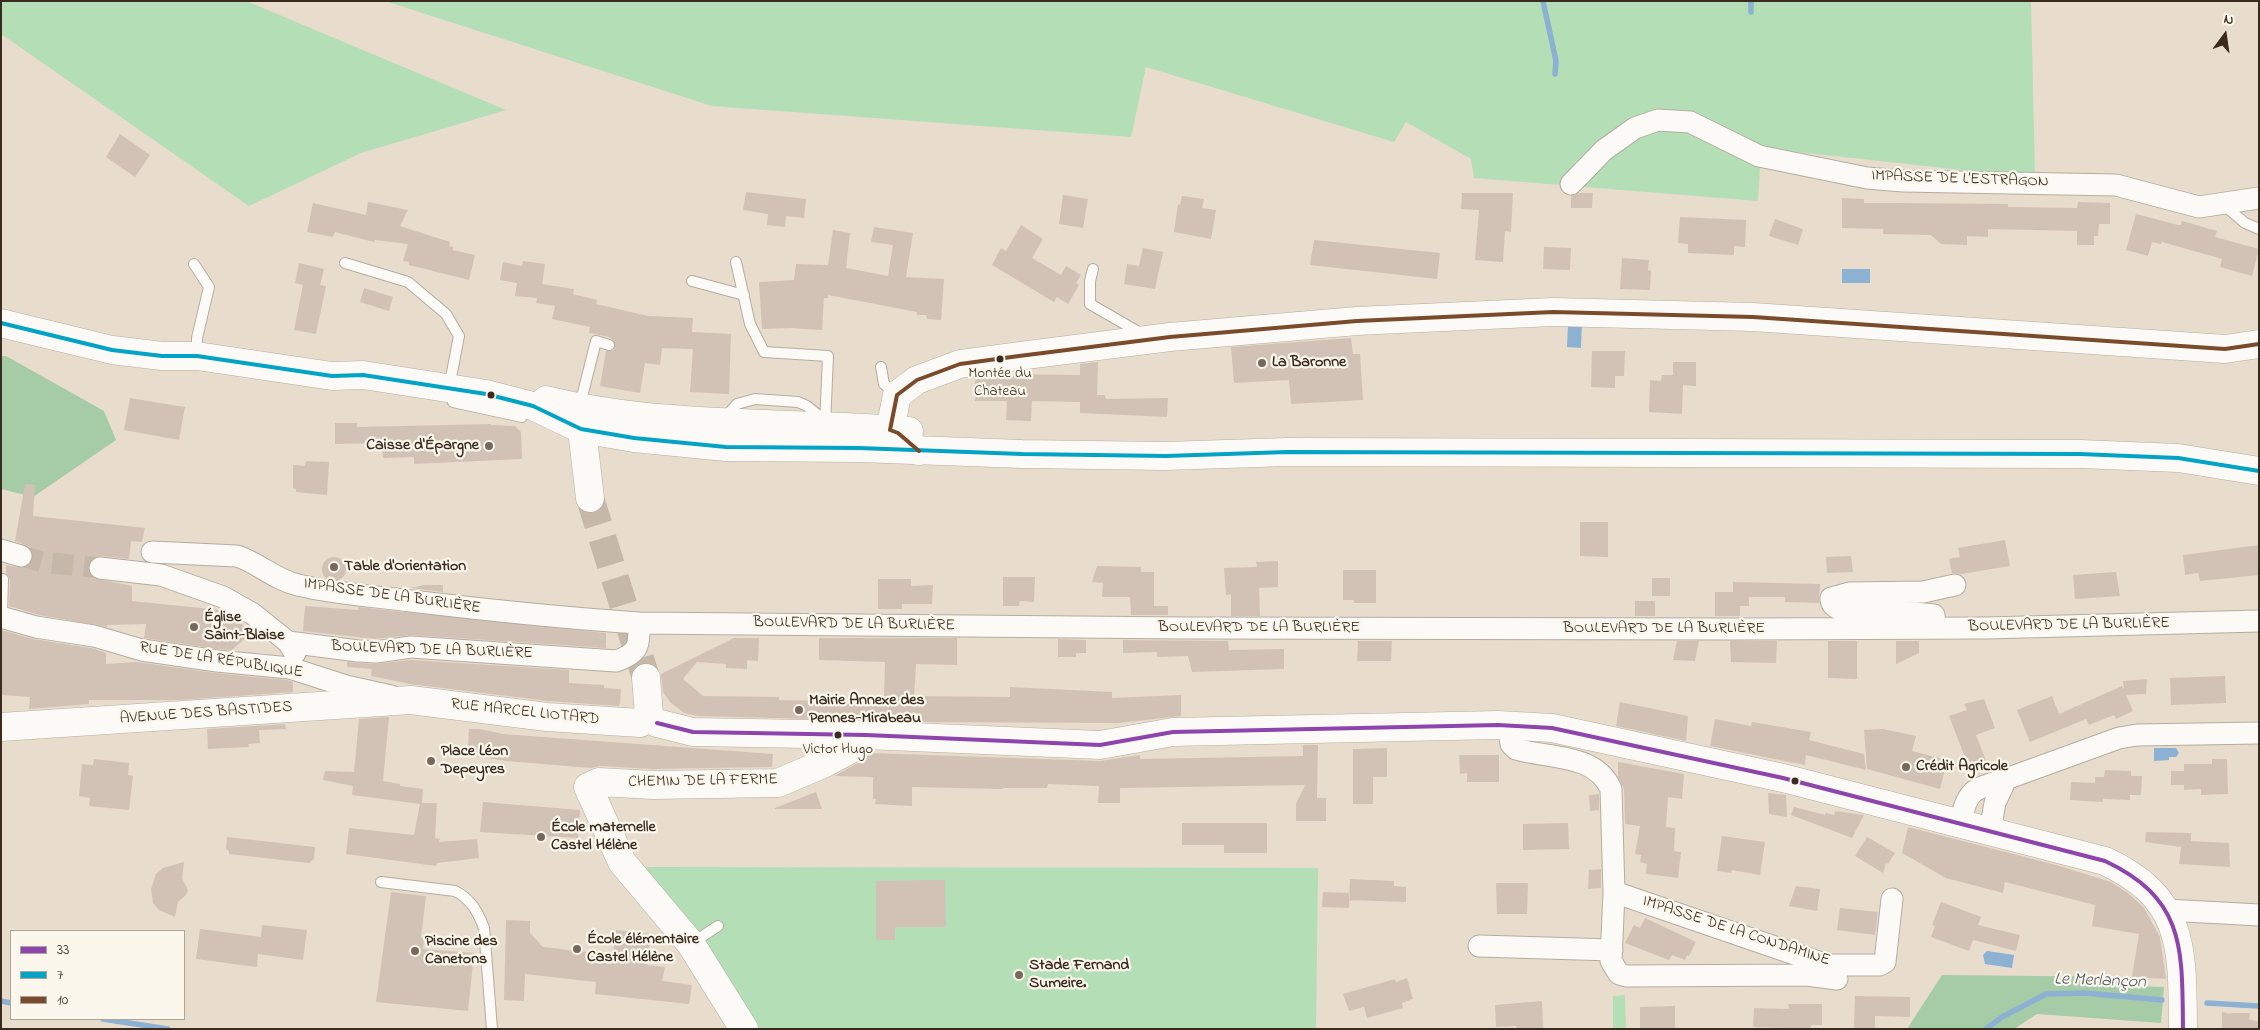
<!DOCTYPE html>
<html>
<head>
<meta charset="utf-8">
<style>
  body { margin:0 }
  #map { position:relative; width:2260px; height:1030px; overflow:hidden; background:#e8dccc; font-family:"Indie Flower",sans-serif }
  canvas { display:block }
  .frame { position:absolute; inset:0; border:2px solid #3b2a1e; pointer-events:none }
  .legend { position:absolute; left:10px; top:930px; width:175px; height:90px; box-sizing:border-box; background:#fbf7ec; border:1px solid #aea59a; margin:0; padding:6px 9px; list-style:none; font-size:15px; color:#3b2a1e }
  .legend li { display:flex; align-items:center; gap:10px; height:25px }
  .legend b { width:25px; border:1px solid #aea59a }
  .north { position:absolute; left:2200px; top:10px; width:50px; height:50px; -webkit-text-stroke:4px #fbf7ec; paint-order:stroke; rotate:14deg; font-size:14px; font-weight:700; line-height:20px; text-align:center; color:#3b2a1e }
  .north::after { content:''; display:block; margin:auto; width:18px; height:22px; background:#3b2a1e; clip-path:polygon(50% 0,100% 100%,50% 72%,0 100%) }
</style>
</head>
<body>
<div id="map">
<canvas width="2260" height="1030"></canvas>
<div class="frame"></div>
<ul class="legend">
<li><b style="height:6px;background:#8e44ad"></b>33</li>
<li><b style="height:6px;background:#03a3c5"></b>7</li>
<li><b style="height:6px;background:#7a4b2a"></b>10</li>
</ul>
<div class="north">N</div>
</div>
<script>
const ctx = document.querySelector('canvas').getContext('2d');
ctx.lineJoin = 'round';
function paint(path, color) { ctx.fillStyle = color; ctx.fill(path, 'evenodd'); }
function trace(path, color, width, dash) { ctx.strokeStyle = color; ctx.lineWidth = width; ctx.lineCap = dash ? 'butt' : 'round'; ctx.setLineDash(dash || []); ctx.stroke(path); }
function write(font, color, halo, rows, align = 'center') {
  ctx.font = font + ' "Indie Flower",sans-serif'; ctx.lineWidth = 4.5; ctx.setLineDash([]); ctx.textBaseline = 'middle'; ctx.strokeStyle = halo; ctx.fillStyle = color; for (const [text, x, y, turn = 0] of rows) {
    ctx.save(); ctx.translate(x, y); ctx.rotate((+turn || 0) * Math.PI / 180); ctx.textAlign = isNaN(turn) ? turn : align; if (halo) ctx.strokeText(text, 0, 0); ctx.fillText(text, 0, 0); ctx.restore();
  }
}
paint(new Path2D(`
  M1 1H246L506 110 361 153 249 206 1 34Z
  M385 1H2031L2035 178 1761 148 1758 201 1474 178 1471 159 1406 122 1394 142 1146 67 1131 137 712 106Z
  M638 867 1318 868 1316 1029H752Z
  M1625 995 1626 1029H1613V996Z`), '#b4deb5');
paint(new Path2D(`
  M1 356H6L104 411 116 440 33 497 1 489Z
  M1942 975 2132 977V986L2164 987 2161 1023 2037 1014 2014 1029H1907Z`), '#a5cca7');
paint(new Path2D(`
  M1842 269H1870V283H1842Z
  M1582 320 1581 348 1567 347 1568 324Z
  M2154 748H2176L2179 753 2176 757H2169V760L2154 761Z
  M1987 951 2014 955 2012 968 1985 964 1983 955Z`), '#8cb1d2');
trace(new Path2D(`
  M1543 1 1556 61 1555 74
  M1751 1V12
  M1 1001 11 1003
  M2207 1003 2259 1006
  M103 1019 168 1029
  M1986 1029 2002 1017 2046 994 2085 993 2162 1000`), '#8cb1d2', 5.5);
paint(new Path2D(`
  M120 134 150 155 135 177 106 157Z
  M746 192 806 199 804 218 786 216 785 227 767 225 768 214 743 210Z
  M1462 193H1513L1511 232 1505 231 1503 262 1475 260 1479 210 1461 209Z
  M1580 193H1593L1592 208H1571V196Z
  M1063 195 1088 199 1083 228 1059 224Z
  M1182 196 1204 199 1202 208 1216 210 1211 239 1174 232 1178 204 1180 205Z
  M1842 198 1864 199V203H1884L2008 204V207L2077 208 2078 202 2110 203V224H2099L2098 236H2094V245H2077V231L1988 229V237L1967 236V245L1941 244 1931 235 1883 234V229L1842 228Z
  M368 202 408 210 400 226 450 242 449 246 453 247V250L475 255 469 280 409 265V262L403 261 408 244 375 240 374 242 335 232 333 237 307 232 313 203 366 215Z
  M2136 214 2178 225H2181L2182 221 2217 231 2215 237 2259 249 2252 276 2220 267 2222 259 2162 242 2161 244 2152 242 2148 256 2126 250Z
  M1680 217 1746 220 1745 247 1734 246V255L1688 253V244L1678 243Z
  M1775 219 1803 229 1798 245 1769 236Z
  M1021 225 1043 239 1032 258 1061 275 1066 266 1081 275 1076 283 1079 285 1068 304 1057 297 1054 302 992 265 1001 248 1006 251Z
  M874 227 913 233 906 277 944 279 941 320 927 319 926 315H917V312L828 295V298H824L822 330 791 328 762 329 759 282 794 280 796 264 828 265 833 230 850 233 846 268 888 276 893 245 871 242Z
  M1314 240 1440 253 1437 279 1310 265Z
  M1544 247 1571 248 1570 270 1543 269Z
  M1143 248 1163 252 1155 289 1124 284 1127 264 1139 266Z
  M1622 258 1649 260 1648 270 1651 271 1650 290 1620 289Z
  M523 261 545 264 542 284 574 289 573 294 597 300 596 304 648 316 693 318 692 332 731 334 729 394 690 392 693 349 662 348 660 365 645 363 640 393 600 386 606 351 614 350V341L609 337 589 333 590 327 552 319 555 306 536 303 537 298 515 296 517 283 500 280 503 262 522 266Z
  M299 263 324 269 320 285 326 286 316 334 294 330 303 285 295 283Z
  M364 288 393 297 389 311 360 302Z
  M1351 338 1353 354H1360L1363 400 1291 404 1289 380 1234 383 1231 347Z
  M1592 351H1625L1624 376H1615V388L1591 387Z
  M1098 362 1097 395H1105L1106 399 1168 398 1167 417 1080 413V402L1032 401 1031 421 1006 420 1007 401H975V378L1000 374 1080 375V364Z
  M1673 362H1696V386L1683 385 1682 414 1649 412 1650 380 1661 381 1662 375H1673Z
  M130 398 185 407 179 440 124 430Z
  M335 423H357V427L491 424V425L515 426 521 432 522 459 414 464V457L383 458 382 443 335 444Z
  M306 461 329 462 327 495 296 492V489L293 488V465L305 466Z
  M25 484 35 485 33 516 145 528 142 542 131 541 129 559 101 556 90 560 88 567 89 573 93 578 132 586V601L220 610 238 620 250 634 232 650 218 649 144 638 146 624 107 625V627L39 615 9 606 10 579 6 573V565L23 568 29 565 33 559V553L30 547 15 541Z
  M1580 522H1608V557L1580 556Z
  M2005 540 2010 566 1961 574 1952 573 1949 559 1960 557 1958 548Z
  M2259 545V575L2200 581 2198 573 2185 575 2183 555Z
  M1851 556 1853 572 1827 573 1826 557Z
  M322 569a12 12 0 1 1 24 0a12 12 0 1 1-24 0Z
  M1278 561V587L1259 588 1260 616H1231V594L1226 595 1224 568 1257 567 1256 562Z
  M1097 566 1141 567V572H1154V606H1168V615H1131L1130 597H1102L1103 583 1092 582Z
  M1343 570H1376V603H1354V600H1343Z
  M2116 572 2120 596 2075 599 2073 575Z
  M1003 577H1035L1034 602 1020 601 1019 606H1003Z
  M1652 578H1670V596H1652Z
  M878 579H911V586L933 585 932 604H902V609H878Z
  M1733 582 1820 584 1819 603 1785 602V597H1749V606H1740V616H1715V592H1733Z
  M423 585H443V592L411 588Z
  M1635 601H1655V616H1635Z
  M305 606 358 610V607L606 633V648L412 635 375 639 303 631Z
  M1 630 33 639 91 648 106 653V664L137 662 215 673 287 680 293 682V692L181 700H89V704L29 709 30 697 1 695Z
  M734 638H759L758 661 747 660V669L726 668V664L697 662 683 679 703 696 779 697V700L862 702V699L884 698 885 662 819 660V638H957V665L916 664 914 696 1010 697V687L1112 692V698L1181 695V716L1119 723 929 722 698 716 684 713 670 702 663 692 661 674Z
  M1058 639 1086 640V653H1076V657H1058Z
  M1123 640 1228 641 1229 650 1284 649V669L1192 672 1188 656 1157 657V652L1123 653Z
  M1358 641H1392L1391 661H1357Z
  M1677 641H1699L1695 661 1673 660Z
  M1730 641H1777L1776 663 1731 662Z
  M1828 641H1857V679L1828 678Z
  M1896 641H1919V653L1896 664Z
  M411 660 569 670V683L604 685V688L621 689 620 704 618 706 548 701 410 684 371 676 372 669 347 667V662L375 664Z
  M2225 676 2226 703 2171 705 2170 678Z
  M2147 679 2146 694 2126 695 2133 711 2116 719 2114 715 2089 725 2086 719 2030 742 2017 710 2052 696 2059 714 2122 686 2124 690 2123 681Z
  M1984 699 1995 728 1976 735 1987 763 1970 770 1949 716 1967 710 1964 704Z
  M1620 702 1688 716 1686 741 1616 726Z
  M389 717 383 781 400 784V786L423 789 422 803H437L435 838 440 839 439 842 477 839 479 858 437 863 436 866 346 854 349 828 414 835 420 804 352 795 353 786 323 780 325 771 354 772 359 719Z
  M1715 719 1751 726 1752 722 1811 732 1809 740 1864 754 1866 770 1806 755 1805 765 1710 746Z
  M285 724 286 729 259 730 260 743 248 744 249 747 208 749 207 729Z
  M469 729H480L503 734 773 754 772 767 653 769 600 766 591 768 506 761 470 755 468 748Z
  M1883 729 1916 736 1912 751 1947 760 1940 789 1867 769 1864 730Z
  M1303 745H1318L1317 798H1326V821H1296V804L1305 785 1120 788V803H1098L1099 786 1048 784 1047 788H1003V789L912 787V806L875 804 876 799H873V777L834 776 862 761 871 753 1100 761 1140 755V759L1303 756Z
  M1387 748V777H1373V804H1353V749Z
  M1459 755H1499V782H1467V773L1460 774Z
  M94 759 129 763 128 775 133 776 129 810 89 806 90 798 79 796 82 764 93 765Z
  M2212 759H2227L2228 794 2201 795V789L2184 790V785H2171V771H2184V764H2212Z
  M1618 762 1684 774 1682 799 1668 797 1666 827 1675 828 1674 851 1681 852 1678 878 1646 874 1647 864 1640 862 1641 855 1635 854 1640 826 1625 824 1624 789 1618 777Z
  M2105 770 2131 771V776H2142L2141 795H2130V800L2103 799V802L2070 800 2071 782 2095 783V777H2104Z
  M816 792 822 809H775V808Z
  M1768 793 1786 795 1787 817 1769 814Z
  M1599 794V810L1590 811 1589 795Z
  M483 802 580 810 578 838 480 832Z
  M1794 807 1825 815 1826 813 1834 815 1835 811 1864 815 1852 838 1791 815Z
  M1182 823H1267V853H1224V845H1182Z
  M1568 823 1569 849 1523 850V824Z
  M1908 827 2056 865 2111 882 2129 894 2144 908 2160 937 2166 979 2132 977 2139 934 2092 926 2095 905 2005 882 2003 893 1946 878 1902 853Z
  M2146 832 2191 833V841L2229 843 2230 867 2179 864 2181 847 2145 842Z
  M1722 836 1765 842 1760 875 1732 870 1731 873 1717 871Z
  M227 837 315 847 314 859 309 863 229 854V851L226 849Z
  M1867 837 1895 853 1888 864 1886 863 1883 873 1855 856Z
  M184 862 182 878 188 890 186 895 178 902 175 917 159 910 153 903 151 889 156 874 163 868Z
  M1601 869V888L1588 889 1589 870Z
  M1350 879 1394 881V886L1406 887V902L1349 900Z
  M926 880H945L946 927H895V940H876V881Z
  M1496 883H1528L1527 914H1497Z
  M1796 886 1820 889 1817 911 1789 906Z
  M391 892 426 896 421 938H424L423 949 474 953 468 1011 376 1002Z
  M1323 892 1350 893 1349 908 1322 907Z
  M1941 902 1981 917 1978 925 2020 935 2016 951 1973 940 1969 951 1931 937 1935 926 1932 925Z
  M1840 908 1878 912 1875 935 1837 930Z
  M1645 918 1696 942 1689 956 1687 955 1685 960 1672 955 1669 960 1625 943 1634 925 1640 928Z
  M506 920 530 921V933L543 947 613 955 616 930 651 934 647 965 665 967 662 981 692 985 689 1004 595 994 596 982 525 974 524 1001 504 1000Z
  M262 925 307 930 303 960 258 954 257 967 196 959 200 929 261 937Z
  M1407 978 1413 999 1402 1003 1403 1008 1367 1018 1364 1007 1349 1011 1343 994 1395 979 1396 982Z
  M1855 996 1910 997V1017L1875 1016V1029L1854 1028Z
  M1542 1001 1543 1029H1517L1516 1026 1496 1027 1495 1005Z
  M1788 1004H1822V1025H1811V1029L1753 1027 1754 1008 1789 1009Z
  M1675 1006V1029H1640V1007Z
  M2222 1012 2230 1014V1013H2250L2249 1019 2259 1022V1029H2222Z`), '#d2c2b6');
trace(new Path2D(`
  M21 556 43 562 100 568`), '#c5b8a9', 21, [21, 11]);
trace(new Path2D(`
  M590 498 646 678`), '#c5b8a9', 28, [28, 14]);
const lane = new Path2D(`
  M2224 205 2245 223 2259 229
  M736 262 750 324 764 352 828 356 825 426
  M345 263 408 282 446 314 459 336 449 388
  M194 264 209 287 197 338V355
  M1093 269 1090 281V304L1142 334
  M692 281 744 295
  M881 367 884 384 897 395
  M453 402 522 417
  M580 405 596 341 609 345
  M724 419 737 404 755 399 798 402 807 406 824 420
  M3 579 2 614 5 618
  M381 882 455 891C471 899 478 912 484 928L492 1029
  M692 943 718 926`);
const street = new Path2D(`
  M1571 184 1604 150 1635 128 1658 120 1690 122 1759 156 1867 178 1903 181 2116 185 2199 207 2259 198
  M1 550 21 556
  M152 552 237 556C259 563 273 579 298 585 335 594 374 596 411 601 487 610 563 618 639 623
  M100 568 161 575 223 597 253 614 288 642 295 653
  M1 617 36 627 94 636 142 650 217 661 290 668 346 686 391 696
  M1935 628 1934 615 1894 611 1877 614 1840 609C1834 607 1831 605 1831 598L1849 593 1923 592 1955 585
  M288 642 358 651 376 652 411 647 616 661C640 653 639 645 639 623L1185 628 1740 629 1986 628 2259 621
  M1508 726 1511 744 1516 749C1549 759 1595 753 1611 789L1614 892 1611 961 1619 974 1626 976 1807 975 1837 979
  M1960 824C1968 788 1972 790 2006 779
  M1990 831 1995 803 2006 779 2119 738 2137 735 2259 733
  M1614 892 1827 965H1880L1885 962 1892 899
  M2167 910 2259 915
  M1479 946 1612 950`);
const secondary = new Path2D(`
  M1 323 112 350 162 356H197L332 376 363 375 486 394 533 406 581 429 634 438 726 447 859 448 1022 454 1166 456 1287 452 2080 454 2178 458 2259 471
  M546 400C666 429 788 421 909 431
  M580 413 590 498
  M919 451 898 433 890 430 897 395 917 380 960 364 1019 356 1170 337 1357 321 1553 312 1753 317 2225 349 2259 344
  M646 678 649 714
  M657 723 693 732 866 735 1100 745 1173 732 1498 725 1552 728 1783 778 2105 861C2186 899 2182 950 2183 1029
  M1 727 411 700 547 717 640 723
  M744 1029 691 944 622 862 588 787 599 782 653 785 778 783 825 763 855 747 866 735`);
trace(lane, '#b5aca0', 12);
trace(street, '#b5aca0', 23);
trace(secondary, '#b5aca0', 29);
trace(lane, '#fcfaf7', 10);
trace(street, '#fcfaf7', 21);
trace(secondary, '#fcfaf7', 28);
trace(new Path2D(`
  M657 723 693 732 866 735 1100 745 1173 732 1498 725 1552 728 1783 778 2105 861C2186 899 2182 950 2183 1029`), '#8e44ad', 4);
trace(new Path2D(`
  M1 323 112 350 162 356H197L332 376 363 375 486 394 533 406 581 429 634 438 726 447 859 448 1022 454 1166 456 1287 452 2080 454 2178 458 2259 471`), '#03a3c5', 4);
trace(new Path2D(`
  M919 451 898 433 890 430 897 395 917 380 960 364 1019 356 1170 337 1357 321 1553 312 1753 317 2225 349 2259 344`), '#7a4b2a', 4);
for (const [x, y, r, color] of [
  [1000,359,4.5,"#3b2a1e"],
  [1262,363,5,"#78685b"],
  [491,395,4.5,"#3b2a1e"],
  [489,446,5,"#78685b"],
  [334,567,5,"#78685b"],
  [194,627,5,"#78685b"],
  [799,710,5,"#78685b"],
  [838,735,4.5,"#3b2a1e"],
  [431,761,5,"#78685b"],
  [1906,767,5,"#78685b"],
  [1795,781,4.5,"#3b2a1e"],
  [541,837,5,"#78685b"],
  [577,949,5,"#78685b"],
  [415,951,5,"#78685b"],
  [1019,975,5,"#78685b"]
]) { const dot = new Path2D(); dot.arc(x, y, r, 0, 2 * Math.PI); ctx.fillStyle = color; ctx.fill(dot); trace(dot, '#fbf7ec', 2); }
write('15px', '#3b2a1e', '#fbf7ec', [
  ["Montée du",1000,375],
  ["Chateau",1000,393],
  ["Victor Hugo",838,751]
]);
write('16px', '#3b2a1e', '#fbf7ec', [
  ["IMPASSE DE L’ESTRAGON",1960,180,2],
  ["IMPASSE DE LA BURLIÈRE",392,597,8],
  ["BOULEVARD DE LA BURLIÈRE",854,625,1],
  ["BOULEVARD DE LA BURLIÈRE",2069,626,-1],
  ["BOULEVARD DE LA BURLIÈRE",1259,628],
  ["BOULEVARD DE LA BURLIÈRE",1664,629],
  ["BOULEVARD DE LA BURLIÈRE",432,651,2],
  ["RUE DE LA RÉPUBLIQUE",221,661,9],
  ["RUE MARCEL LIOTARD",525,713,6],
  ["AVENUE DES BASTIDES",206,714,-4],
  ["CHEMIN DE LA FERME",703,782,-1],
  ["IMPASSE DE LA CONDAMINE",1736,932,18]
]);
write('bold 16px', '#3b2a1e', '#fbf7ec', [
  ["La Baronne",1272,363],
  ["Caisse d'Épargne",479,446,"right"],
  ["Table d'Orientation",344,567],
  ["Église",204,618],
  ["Saint-Blaise",204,636],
  ["Mairie Annexe des",809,701],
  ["Pennes-Mirabeau",809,719],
  ["Place Léon",441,752],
  ["Depeyres",441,770],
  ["Crédit Agricole",1916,767],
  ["École maternelle",551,828],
  ["Castel Hélène",551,846],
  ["École élémentaire",587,940],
  ["Castel Hélène",587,958],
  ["Piscine des",425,942],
  ["Canetons",425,960],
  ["Stade Fernand",1029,966],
  ["Sumeire.",1029,984]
], 'left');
write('italic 18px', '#4c5867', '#fbf7ec', [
  ["Le Merlançon",2100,982,2]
]);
</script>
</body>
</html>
